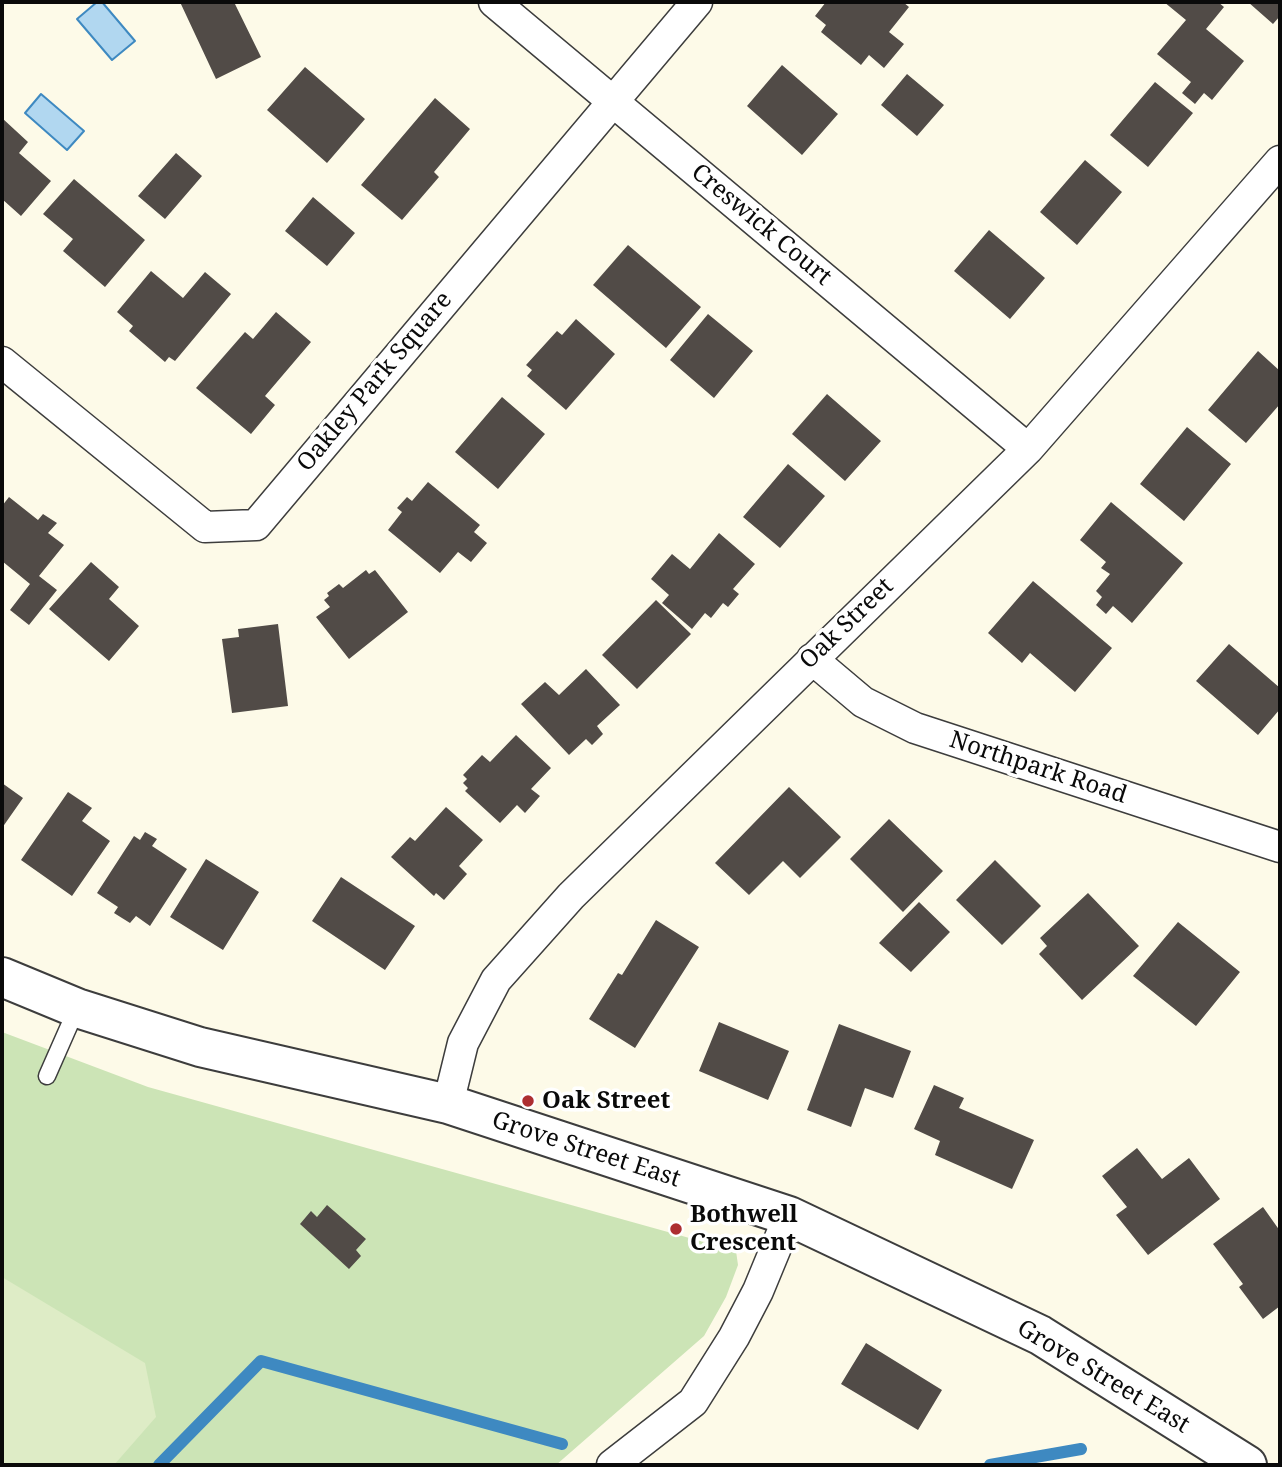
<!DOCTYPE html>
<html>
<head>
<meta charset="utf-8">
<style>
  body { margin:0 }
  #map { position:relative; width:1282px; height:1467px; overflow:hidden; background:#fdfae8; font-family:"Noto Serif",serif }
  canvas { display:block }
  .frame { position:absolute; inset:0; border:4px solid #0a0a0a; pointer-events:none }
</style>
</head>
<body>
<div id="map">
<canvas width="1282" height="1467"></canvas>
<div class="frame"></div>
</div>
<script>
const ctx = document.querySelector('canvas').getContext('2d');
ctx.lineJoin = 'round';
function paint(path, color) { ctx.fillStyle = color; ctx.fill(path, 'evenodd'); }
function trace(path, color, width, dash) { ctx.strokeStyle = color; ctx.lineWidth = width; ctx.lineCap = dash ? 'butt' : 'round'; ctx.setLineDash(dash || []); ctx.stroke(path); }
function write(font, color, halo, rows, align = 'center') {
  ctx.font = font + ' "Noto Serif",serif'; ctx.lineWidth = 7; ctx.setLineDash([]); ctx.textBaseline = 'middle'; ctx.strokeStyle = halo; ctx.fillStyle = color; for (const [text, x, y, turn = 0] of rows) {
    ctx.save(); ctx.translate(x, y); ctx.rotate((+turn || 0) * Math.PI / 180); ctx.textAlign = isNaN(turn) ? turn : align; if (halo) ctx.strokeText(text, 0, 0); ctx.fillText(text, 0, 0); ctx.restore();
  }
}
paint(new Path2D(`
  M2 1032 148 1087 736 1251 738 1265 726 1297 704 1336 556 1465H2Z`), '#cce4b6');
paint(new Path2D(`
  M2 1277 145 1363 156 1417 114 1465H2Z`), '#deecc6');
const water = new Path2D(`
  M97 2H102L135 41 112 60 77 19Z
  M41 94 84 131 67 150 25 113Z`);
paint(water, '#b1d7f0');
trace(water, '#3e89c1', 2);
trace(new Path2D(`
  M159 1465 261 1361 562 1444
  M990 1465 1081 1449`), '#3e89c1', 12);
paint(new Path2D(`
  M180 2H234L261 57 216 79Z
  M826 2H903L909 7 889 32 904 44 884 68 869 55 861 65 821 32 826 25 815 16Z
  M1164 2H1218L1224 7 1206 29 1244 61 1212 100 1204 93 1195 104 1182 93 1191 82 1157 54 1186 20Z
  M1248 2H1280V16L1273 24Z
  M782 65 838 114 802 155 747 106Z
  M305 67 365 119 327 163 267 110Z
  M907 74 944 105 917 136 881 105Z
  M1155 82 1193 113 1148 167 1110 135Z
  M435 98 470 129 434 172 439 177 402 220 361 185Z
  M2 118 28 142 19 153 51 181 21 216 2 199Z
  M176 153 202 176 165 219 138 196Z
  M1085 160 1122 192 1077 245 1040 212Z
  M74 179 145 240 105 287 63 251 73 239 43 214Z
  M313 197 355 233 327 266 285 231Z
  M989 230 1045 278 1010 319 954 271Z
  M628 245 701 307 666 348 593 285Z
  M151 271 183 298 205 272 231 294 175 361 169 357 165 362 129 331 133 326 117 312Z
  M276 312 311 342 265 396 275 405 251 434 196 388 245 332 253 339Z
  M708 314 753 351 714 398 670 360Z
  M576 319 615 354 566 410 527 376 532 370 526 365 557 331 562 335Z
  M1258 351 1280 371V404L1246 443 1208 410Z
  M827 394 881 441 845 481 792 434Z
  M502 397 545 434 498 489 455 452Z
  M1187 427 1231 464 1184 521 1140 484Z
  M788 464 825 496 780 548 743 517Z
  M428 482 480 525 474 532 487 543 471 562 458 552 440 573 388 530 402 512 397 508 407 497 412 501Z
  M9 497 38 520 43 514 57 523 48 533 64 545 39 576 57 590 29 625 10 610 30 584 2 561V506Z
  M1111 502 1183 563 1132 623 1113 606 1106 614 1096 605 1102 597 1096 591 1110 574 1101 568 1106 562 1080 540Z
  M719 533 755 564 733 589 739 594 728 607 723 603 711 618 705 613 692 629 662 603 669 595 651 579 672 554 690 569Z
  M91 562 119 587 109 599 139 626 109 661 49 609Z
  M366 570 369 574 375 570 408 612 349 659 316 617 330 607 324 600 329 596 327 593 339 584 343 588Z
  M1033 581 1112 648 1075 692 1030 653 1022 663 988 633Z
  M656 600 691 634 637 689 602 655Z
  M278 624 288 706 232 713 222 639 239 637 238 629Z
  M1229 644 1280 688V709L1258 735 1196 681Z
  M586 669 620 705 597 726 603 734 592 745 586 739 569 755 521 704 545 682 559 695Z
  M516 735 551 768 531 789 540 796 525 813 517 805 500 823 465 791 468 788 463 783 467 779 463 775 482 755 490 762Z
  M2 783 23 798 2 828Z
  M789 787 841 837 800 878 783 861 749 895 715 863Z
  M68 792 92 808 82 821 110 841 72 896 21 860Z
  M446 807 483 840 459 866 467 874 444 900 436 893 434 896 391 857 410 837 415 841Z
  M889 819 943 871 903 912 850 859Z
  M145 832 157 839 152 846 187 869 150 926 136 916 130 923 114 913 118 907 97 893 134 836 140 840Z
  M206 859 259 892 223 950 170 917Z
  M995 860 1041 906 1002 945 956 900Z
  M341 877 415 926 385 970 312 921Z
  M1088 893 1139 946 1082 1000 1039 954 1047 946 1040 938Z
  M919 902 950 932 911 972 879 943Z
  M656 920 699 947 635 1048 589 1019 618 973 622 975Z
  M1178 922 1240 972 1196 1026 1133 976Z
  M719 1022 789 1051 768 1100 699 1071Z
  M839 1024 911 1051 893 1098 865 1088 851 1127 807 1110Z
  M934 1085 964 1098 959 1108 1034 1140 1012 1189 935 1155 940 1141 914 1129Z
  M1137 1148 1162 1179 1189 1158 1220 1199 1148 1255 1116 1215 1127 1207 1102 1176Z
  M327 1205 366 1239 356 1250 361 1256 349 1269 300 1224 311 1211 317 1217Z
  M1263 1207 1280 1231V1306L1263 1319 1239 1287 1243 1284 1213 1244Z
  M866 1343 942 1390 918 1430 841 1384Z`), '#514b47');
const service = new Path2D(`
  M47 1076 77 1008`);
const minor = new Path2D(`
  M494 2 1028 449
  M2 362 205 527 256 525 697 2
  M812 659 863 702 915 728 1280 847
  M448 1104 463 1043 496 980 571 896 1028 449 1280 161
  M612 1465 693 1402 734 1337 758 1291 789 1216`);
const tertiary = new Path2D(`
  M2 977 77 1008 200 1047 448 1104 789 1216 1040 1335 1247 1465`);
trace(service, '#3d3d3d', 19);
trace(minor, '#3d3d3d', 33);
trace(tertiary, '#3d3d3d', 42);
trace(service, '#fff', 16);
trace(minor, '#fff', 30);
trace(tertiary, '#fff', 38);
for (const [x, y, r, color] of [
  [528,1101,7,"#ad2e31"],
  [676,1229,7,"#ad2e31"]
]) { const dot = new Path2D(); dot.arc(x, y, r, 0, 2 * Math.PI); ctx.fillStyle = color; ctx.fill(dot); trace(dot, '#fff', 2.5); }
write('24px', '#0a0a0a', '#fff', [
  ["Creswick Court",761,225,40],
  ["Oakley Park Square",375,382,-50],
  ["Oak Street",847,624,-44],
  ["Northpark Road",1038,768,18],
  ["Grove Street East",586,1150,18],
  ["Grove Street East",1103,1377,31]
]);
write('bold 24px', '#0a0a0a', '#fff', [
  ["Oak Street",542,1101],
  ["Bothwell",690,1215],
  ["Crescent",690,1243]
], 'left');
</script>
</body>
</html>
